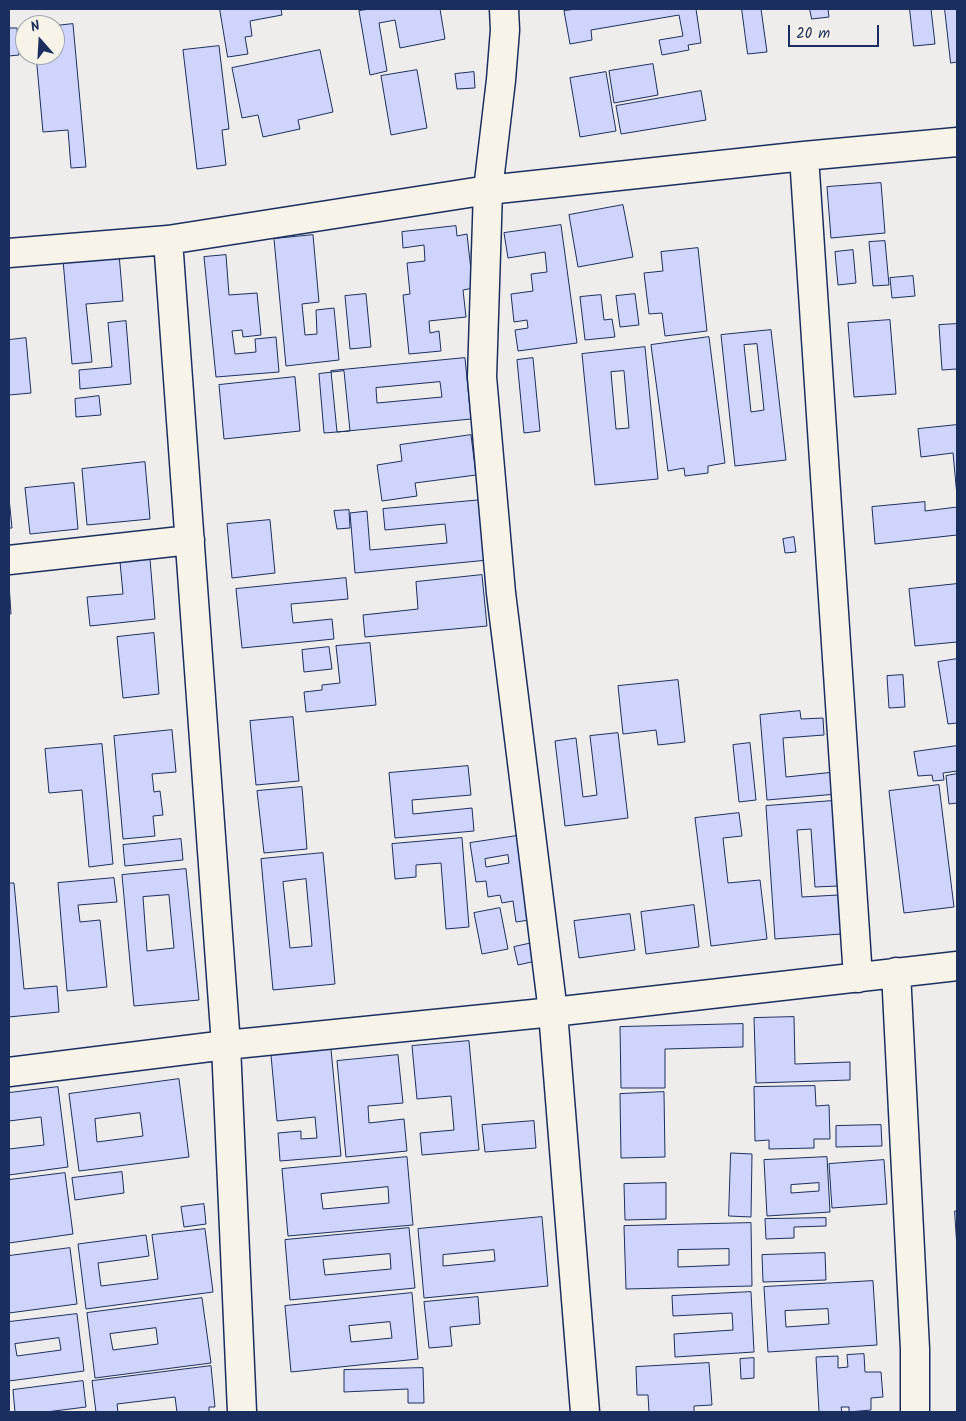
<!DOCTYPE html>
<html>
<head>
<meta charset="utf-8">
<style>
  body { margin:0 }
  #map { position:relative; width:966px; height:1421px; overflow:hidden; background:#efedec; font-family:Kalam,sans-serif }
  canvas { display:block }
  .frame { position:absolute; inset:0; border:10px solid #1b2f5e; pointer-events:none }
  .north { position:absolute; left:15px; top:15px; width:50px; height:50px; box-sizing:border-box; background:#f7f3e8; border:1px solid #9fa5b1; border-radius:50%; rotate:341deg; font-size:14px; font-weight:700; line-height:20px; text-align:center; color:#1b2f5e }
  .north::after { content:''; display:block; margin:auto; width:18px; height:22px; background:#1b2f5e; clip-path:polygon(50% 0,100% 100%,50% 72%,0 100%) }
  .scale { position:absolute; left:788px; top:25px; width:91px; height:22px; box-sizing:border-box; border:2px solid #1b2f5e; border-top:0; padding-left:6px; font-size:15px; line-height:18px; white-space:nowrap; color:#1b2f5e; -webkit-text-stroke:4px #f7f3e8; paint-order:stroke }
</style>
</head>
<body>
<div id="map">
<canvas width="966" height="1421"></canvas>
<div class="frame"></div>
<div class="north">N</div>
<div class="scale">20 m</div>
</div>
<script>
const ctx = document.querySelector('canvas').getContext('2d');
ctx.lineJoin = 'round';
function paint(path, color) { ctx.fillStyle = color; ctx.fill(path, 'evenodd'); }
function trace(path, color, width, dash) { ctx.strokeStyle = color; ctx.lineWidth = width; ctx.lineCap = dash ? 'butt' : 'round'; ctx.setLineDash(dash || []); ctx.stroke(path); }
const building = new Path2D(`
  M220 9H281L282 15 250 21 252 36 245 37 248 54 228 57Z
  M370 9H440L445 39 400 48 395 20 379 23 387 71 370 75 359 11Z
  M577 9H696L701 43 688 45 689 50 662 55 659 40 683 36 679 15 591 30 592 40 570 44 564 11Z
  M742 9H761L767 52 748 54Z
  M810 9H828L829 17 812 19Z
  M910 9H931L935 44 914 46Z
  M945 9H957V62L951 63Z
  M73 24 86 167 71 168 68 130 43 132 36 55H55V26Z
  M9 28H17L19 55 9 56Z
  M219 46 229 129 222 130 226 165 197 169 183 50Z
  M320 50 333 112 298 120 300 129 263 137 258 115 242 118 232 68Z
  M653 64 658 95 614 103 609 71Z
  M417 70 427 128 391 135 381 76Z
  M474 72 475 88 457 89 455 74Z
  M606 72 616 131 580 137 570 78Z
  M701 91 706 120 621 134 616 106Z
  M881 183 885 233 831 238 827 187Z
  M623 205 633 257 578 267 569 215Z
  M561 225 577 343 518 351 515 330 528 328 527 320 514 322 511 294 533 291 531 274 547 272 545 252 508 258 504 233Z
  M456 226 457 236 467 234 473 288 463 290 466 317 429 321 430 333 439 331 441 351 409 354 403 295 410 294 407 263 425 261 424 245 403 248 402 232Z
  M313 235 319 302 302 304 305 335 317 334 316 310 334 308 339 360 286 366 274 239Z
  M885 241 889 285 873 286 869 242Z
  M698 248 707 331 665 336 662 313 649 314 644 273 663 271 661 252Z
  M853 250 856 283 838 285 835 252Z
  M119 254 123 301 86 304 92 362 72 364 63 260Z
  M226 255 229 295 257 293 261 335 243 337 242 330 232 331 235 354 256 352 255 339 276 337 279 372 216 377 204 257Z
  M913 276 915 296 892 298 890 278Z
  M366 294 371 347 350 349 345 296Z
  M635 294 639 325 620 327 616 296Z
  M601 295 604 320 612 319 615 337 585 340 580 297Z
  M890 320 896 394 854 397 848 323Z
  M126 321 131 384 80 389 79 370 112 367 108 323Z
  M957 324V369L942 370 939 325Z
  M771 330 786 460 735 466 721 335ZM757 344 764 410 751 412 744 345Z
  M709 337 725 463 708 466V473L685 476 684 468 668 471 651 345Z
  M26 338 31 393 9 395V340Z
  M645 347 658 479 595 485 582 354ZM624 371 629 428 616 429 611 372Z
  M465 358 471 419 337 432 331 371ZM440 382 442 397 377 403 376 388Z
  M533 358 540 431 524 433 517 360Z
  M344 371 350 431 324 433 319 374Z
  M295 377 300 431 224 439 219 385Z
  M99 396 101 415 76 417 75 399Z
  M957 425V496L953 453 921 457 918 429Z
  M471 435 476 475 415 483 417 496 382 501 377 465 402 461 400 445Z
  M145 462 150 519 87 525 82 469Z
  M74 483 78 529 30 534 25 488Z
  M9 498 12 528H9Z
  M482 500 488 560 355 573 350 513 367 511 370 550 447 543 445 524 385 530 383 509Z
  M925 502V511L957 507V535L875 544 872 507Z
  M349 510 350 528 337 529 334 511Z
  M270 520 275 573 232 578 227 524Z
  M794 537 796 552 785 553 783 539Z
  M150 559 155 619 90 626 87 597 123 594 120 562Z
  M482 575 487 626 365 637 363 615 418 609 416 582Z
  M346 578 348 599 291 604 293 623 332 619 334 639 242 648 236 589Z
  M9 584 11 614H9Z
  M957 584V642L915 646 909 589Z
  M154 633 159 694 123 698 117 637Z
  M370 643 376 705 306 712 304 692 322 690V685L340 683 336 646Z
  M329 647 332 669 304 672 302 650Z
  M957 659V723L948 724 938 662Z
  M903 675 905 707 889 708 887 676Z
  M678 680 685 742 658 745 656 730 623 734 618 686Z
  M800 711 801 719 823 718 824 735 783 738 786 777 835 772 837 794 767 800 760 715Z
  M293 717 299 781 256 785 250 721Z
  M172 730 176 772 152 774 154 792 160 791 163 815 153 816 155 836 123 839 114 736Z
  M618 733 628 818 565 826 555 741 576 738 583 797 597 795 590 736Z
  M750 743 756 800 739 802 733 745Z
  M102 744 113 864 89 867 82 790 49 793 45 749Z
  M957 746V771L943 773 944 780 933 781 932 775 918 776 914 752Z
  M468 766 471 795 412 800 413 814 472 808 474 831 395 838 389 773Z
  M957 774V803L949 804 946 776Z
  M939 785 954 907 904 913 889 791Z
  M302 787 307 849 264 853 257 791Z
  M832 801 838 886 815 887 811 829 797 830 802 897 838 895 841 934 775 939 766 806Z
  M739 813 742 836 723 838 728 883 760 880 767 939 711 946 695 818Z
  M523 835 536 919 516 922 513 901 502 903 500 895 488 897 486 881 476 882 470 843ZM508 855 509 863 486 867 485 859Z
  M462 838 469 927 446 929 441 863 416 865V877L395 879 392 844Z
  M181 839 183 860 125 866 123 845Z
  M323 853 335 984 273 990 261 859ZM306 879 312 946 290 948 283 882Z
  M186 869 199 1000 134 1006 122 875ZM169 895 174 948 147 951 143 897Z
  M114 878 117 902 78 905 80 922 100 920 107 987 67 991 58 883Z
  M9 883H14L24 989 57 986 59 1012 9 1017Z
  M694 905 699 947 646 954 641 912Z
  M500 908 508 949 482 954 474 913Z
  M630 914 635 950 579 958 574 921Z
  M537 942 540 960 518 965 514 947Z
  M794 1017 795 1064 850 1062V1080L756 1083 754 1018Z
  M743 1024V1047L665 1049V1088H621L620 1027Z
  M469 1041 479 1150 422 1155 420 1133 454 1130 451 1096 417 1099 412 1046Z
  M331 1049 341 1156 280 1161 278 1133 301 1131V1139L317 1138 315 1117 277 1121 271 1055Z
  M398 1055 403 1103 368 1106 369 1123 404 1119 407 1151 346 1157 337 1061Z
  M179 1079 189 1157 79 1171 69 1094ZM140 1113 143 1136 97 1142 95 1119Z
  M815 1086 816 1106 829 1105 830 1139H814V1148L769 1149V1140L755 1141 754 1087Z
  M58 1087 68 1167 9 1175V1149L44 1145 41 1117 9 1121V1093Z
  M664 1092 665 1157 621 1158 620 1094Z
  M534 1121 536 1148 485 1152 482 1125Z
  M881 1125 882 1146 836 1147V1126Z
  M731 1153 752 1154 751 1217 729 1216Z
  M407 1157 413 1225 288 1236 282 1169ZM388 1187 389 1203 323 1209 321 1194Z
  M827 1157 830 1212 767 1216 764 1160ZM819 1183V1191L791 1193V1185Z
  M884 1160 887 1204 832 1208 829 1164Z
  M122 1172 124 1193 75 1200 72 1178Z
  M65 1173 73 1234 9 1243V1180Z
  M666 1183V1219L625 1220 624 1184Z
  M204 1204 206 1224 184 1227 181 1207Z
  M955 1211H957V1248Z
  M542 1217 548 1286 424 1298 418 1229ZM494 1250 495 1261 443 1266V1255Z
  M826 1218V1226L794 1227V1238L766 1239 765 1219Z
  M751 1223 752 1286 626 1289 624 1226ZM729 1249V1265L678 1267V1250Z
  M409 1228 415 1288 290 1300 285 1240ZM390 1254 391 1269 325 1275 323 1260Z
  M205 1229 213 1292 86 1309 78 1244 146 1235 149 1256 98 1263 101 1286 158 1279 152 1235Z
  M70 1248 77 1304 9 1313V1256Z
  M825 1253 826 1280 763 1282 762 1255Z
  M873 1281 877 1345 768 1352 764 1287ZM828 1309 829 1324 786 1327 785 1311Z
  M751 1292 754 1352 675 1357 674 1334 733 1330 732 1313 673 1316 672 1296Z
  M412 1293 418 1359 291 1372 285 1306ZM390 1322 392 1338 351 1342 349 1326Z
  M478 1297 480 1324 450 1327 452 1346 429 1348 424 1302Z
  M202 1298 211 1363 95 1378 87 1313ZM156 1328 158 1344 113 1350 110 1334Z
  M77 1314 84 1371 9 1381V1322ZM59 1338 61 1350 17 1356 15 1344Z
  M864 1354 865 1372H881L883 1397 871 1398V1410L849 1412V1407H841L842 1412H819L816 1357 838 1356V1368L848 1367 847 1355Z
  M754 1358V1378L741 1379 740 1359Z
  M709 1363 712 1405 694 1406V1412H649L648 1395H637L636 1367Z
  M211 1366 215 1407H209V1412H177L175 1397 117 1404 118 1412H96L92 1381Z
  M423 1368 424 1403H408V1389L344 1392V1370Z
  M83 1381 86 1407 46 1412H15L13 1390Z`);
paint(building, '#cfd4fc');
trace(building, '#1b2f5e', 1);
const street = new Path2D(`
  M504 9 505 30 501 80 488 190 482 377 501 593 553 1012 585 1412
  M804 156 858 978
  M168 240 226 1045 242 1412
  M9 253 168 240 488 190 804 156 957 142
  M9 560 190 540
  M896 972 915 1349V1412
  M9 1072 226 1045 553 1012 957 966`);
trace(street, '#1b2f5e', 31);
trace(street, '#f7f3e8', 28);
</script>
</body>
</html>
